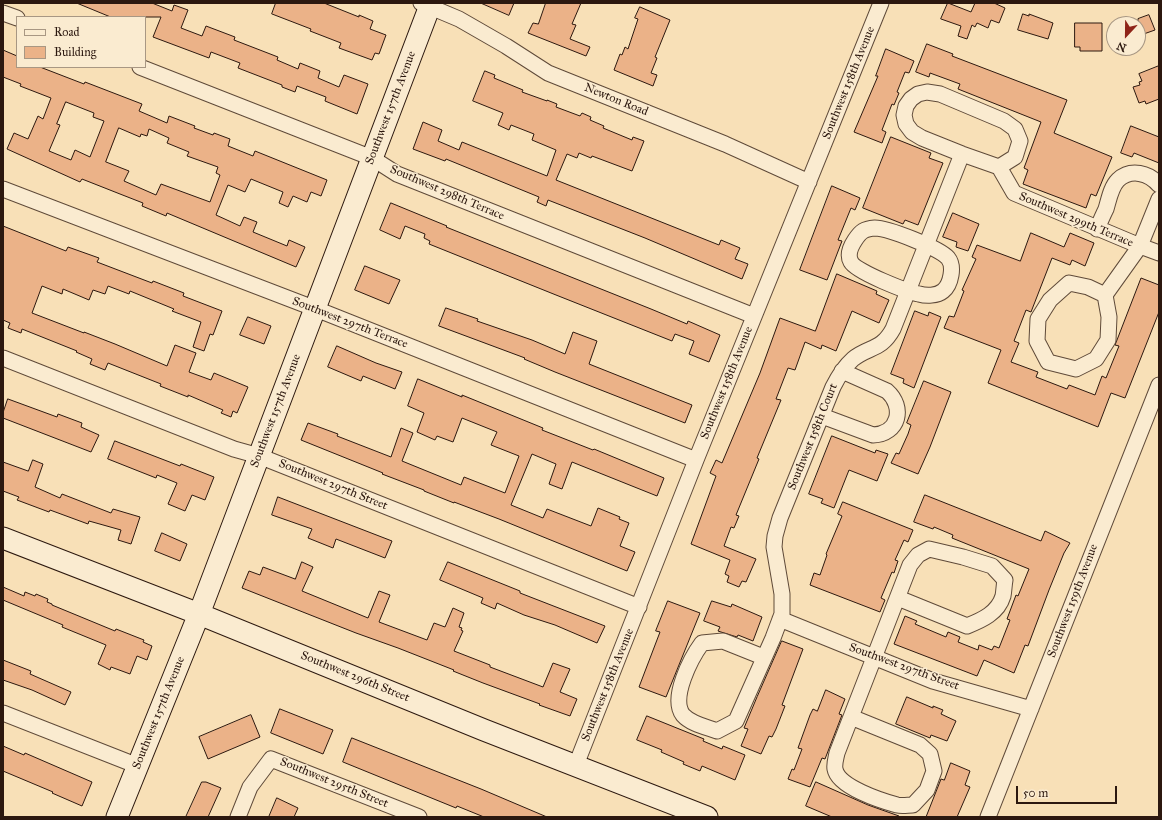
<!DOCTYPE html>
<html>
<head>
<meta charset="utf-8">
<style>
  body { margin:0 }
  #map { position:relative; width:1162px; height:820px; overflow:hidden; background:#f8e0b7; font-family:"IM FELL Great Primer",serif }
  canvas { display:block }
  .frame { position:absolute; inset:0; border:4px solid #2c180f; pointer-events:none }
  .legend { position:absolute; left:16px; top:16px; width:130px; height:52px; box-sizing:border-box; background:#faebd0; border:1px solid #a89783; margin:0; padding:5px 7px; list-style:none; font-size:12px; color:#2c180f }
  .legend li { display:flex; align-items:center; gap:8px; height:20px }
  .legend b { width:20px; border:1px solid #a89783 }
  .north { position:absolute; left:1106px; top:16px; width:40px; height:40px; box-sizing:border-box; background:#faebd0; border:1px solid #a89783; border-radius:50%; rotate:202deg; font-size:11px; font-weight:700; line-height:16px; text-align:center; color:#2c180f }
  .north::after { content:''; display:block; margin:auto; width:14px; height:18px; background:#8f2418; clip-path:polygon(50% 0,100% 100%,50% 72%,0 100%) }
  .scale { position:absolute; left:1016px; top:786px; width:101px; height:18px; box-sizing:border-box; border:2px solid #2c180f; border-top:0; padding-left:5px; font-size:12px; line-height:14px; white-space:nowrap; color:#2c180f; -webkit-text-stroke:3px #faebd0; paint-order:stroke }
</style>
</head>
<body>
<div id="map">
<canvas width="1162" height="820"></canvas>
<div class="frame"></div>
<ul class="legend">
<li><b style="height:5px;background:#faebd0"></b>Road</li>
<li><b style="height:11px;background:#ebb288"></b>Building</li>
</ul>
<div class="north">N</div>
<div class="scale">50 m</div>
</div>
<script>
const ctx = document.querySelector('canvas').getContext('2d');
ctx.lineJoin = 'round';
function paint(path, color) { ctx.fillStyle = color; ctx.fill(path, 'evenodd'); }
function trace(path, color, width, dash) { ctx.strokeStyle = color; ctx.lineWidth = width; ctx.lineCap = dash ? 'butt' : 'round'; ctx.setLineDash(dash || []); ctx.stroke(path); }
function write(font, color, halo, rows, align = 'center') {
  ctx.font = font + ' "IM FELL Great Primer",serif'; ctx.lineWidth = 3; ctx.setLineDash([]); ctx.textBaseline = 'middle'; ctx.strokeStyle = halo; ctx.fillStyle = color; for (const [text, x, y, turn = 0] of rows) {
    ctx.save(); ctx.translate(x, y); ctx.rotate((+turn || 0) * Math.PI / 180); ctx.textAlign = isNaN(turn) ? turn : align; if (halo) ctx.strokeText(text, 0, 0); ctx.fillText(text, 0, 0); ctx.restore();
  }
}
const building = new Path2D(`
  M77 3H152L172 11 174 5 188 10 181 28 202 36 206 26 235 37 234 40 278 57 277 60 298 69 300 63 320 71 318 78 339 87 344 75 368 84 357 114 325 101 326 97 297 86 295 92 282 87V85L238 68 240 63 211 52 209 58 153 37 161 17H111Z
  M276 3H324L359 17V15L373 21 370 29 386 35 379 54 375 53 372 60 339 48 341 43 310 31 311 29 272 14Z
  M481 3H514L509 15Z
  M546 3H581L572 24 576 25 570 39 590 47 586 56 528 33 533 23 538 24Z
  M948 3 971 12 975 3H994L1005 8 999 23 991 20 988 28 977 23 975 27 972 25 967 39 958 36 961 26 941 19Z
  M640 7 670 20 655 57 657 58 651 73 657 75 653 86 614 70 620 54 622 55 625 47 628 49 638 19 635 18Z
  M1023 14 1029 16V14L1053 23 1048 39 1018 30Z
  M1149 15 1155 30 1138 36V19Z
  M1075 23H1102V51H1080V47H1075Z
  M927 44 953 54 952 56 1067 100 1054 133 1112 157 1096 196 1091 194 1086 208 1023 184 1028 170 1024 168 1041 122 958 89 960 84 930 73 929 77 916 72Z
  M886 49 914 61 909 73 905 72 897 92 899 93 894 105 892 104 882 130 886 132 882 143 854 132 878 76H876Z
  M3 50 17 56V67H40L84 84 85 82 142 104 139 111 167 123 169 116 195 126 194 128 213 135 214 133 230 139 228 146 253 156 255 151 327 180 321 196 311 192 307 202 293 196 288 207 279 203 283 192 251 179 245 192 228 185 216 215 240 226 244 217 257 222 253 232 287 246 289 240 305 247 296 267 167 213 166 216 142 206 143 203 120 194 82 179 80 182 7 149 14 133 28 139 38 116 43 119 51 98 20 86 21 84 3 77ZM66 102 94 113 93 117 104 121 90 157 75 150 71 160 49 151 60 125 57 124ZM119 128 140 137 141 134 147 136 149 129 169 138 167 143 189 152 187 156 218 167 216 173 220 175 210 202 161 184 156 195 124 181 129 171 106 162Z
  M1159 66V99L1146 104 1145 101 1139 103 1133 87 1140 85 1139 82 1142 81 1139 74Z
  M485 71 495 75 494 78 523 90 522 92 547 101V100L557 104 556 107 580 116 582 113 591 117 590 120 604 126 603 128 632 140 633 137 644 141 632 171 592 156 591 158 579 153 577 158 567 154 556 180 719 245 721 240 740 248 735 259 748 264 742 279 645 238 548 200 546 206 537 202 539 197 446 159 445 161 413 149 423 122 442 130 438 141 459 150 462 142 547 176 556 150 532 140 534 134 511 125 509 130 498 125 503 113 473 101Z
  M1131 126 1159 137V163L1134 153 1132 157 1121 153Z
  M891 137 931 153 929 158 943 163 918 225 905 220 903 224 863 208Z
  M832 186 860 198 855 210 851 208 838 240 842 241 827 280 800 270Z
  M391 203 447 226 446 227 651 309 687 324 688 321 720 335 709 362 689 354 694 341 675 334 672 341 556 295 429 244 430 241 424 238 425 234 405 226 400 239 380 230Z
  M953 213 979 224 968 251 956 247 957 242 943 237Z
  M3 226 66 251 68 247 99 258 97 262 152 283 153 281 184 293 183 296 222 311 213 335 210 334 204 351 193 347 201 322 172 311 174 309 130 291 129 294 108 286 105 294 93 290 89 300 63 289 62 294 42 286 32 313 84 333V332L115 344 167 366 175 345 196 353 189 372 211 380 214 373 248 387 237 413 233 411 231 417 221 413 223 410 188 395V397L160 386 161 384 108 363 105 370 90 364 92 359 76 352 77 351 22 329 21 333 8 328 10 323 3 320Z
  M1031 233 1064 247 1070 233 1094 243 1085 266 1072 260 1070 265 1052 258 1031 312 1026 310 1014 341 1019 343 1011 362 1038 372 1036 377 1067 389 1069 385 1095 395 1102 376 1106 378 1119 346 1115 345 1117 340 1141 278 1159 285V312L1125 398 1111 393 1098 427 988 383 1001 350 944 328 949 316 954 317 964 291 962 290 976 259 972 257 977 245 1020 261Z
  M365 266 400 280 389 304 355 290Z
  M837 274 877 291 876 294 889 300 879 323 852 311 836 351 822 345 821 349 805 342 795 370 788 368 776 399 781 400 757 458 759 459 736 515 739 516 734 528 731 527 724 546 756 559 746 582 742 581 739 587 727 582 729 576 725 574 730 560 691 544 716 476 710 473 716 460 722 463 760 373 780 318 815 331Z
  M446 308 478 319 477 321 532 340 565 354 573 332 597 341 589 364 692 405 685 423 555 372 524 359 525 358 439 326Z
  M915 311 928 316 929 312 941 317 914 388 903 383 904 379 891 374Z
  M248 317 271 326 264 344 240 335Z
  M337 346 376 363 402 372 395 389 363 376 361 381 328 367Z
  M418 379 462 397V395L543 428 542 430 593 450 594 449 664 478 657 496 572 462 562 489 549 484 556 464 532 454 511 505 543 518 547 509 591 526 598 508 620 517 619 519 629 523 620 546 635 552 627 571 499 519 454 502V503L424 491V490L382 474 383 473 301 440 308 423 338 434 337 436 391 457 401 428 413 433 402 461 461 485 464 477 505 493 519 456 491 445 497 432 462 418 453 442 437 436 435 440 417 432 424 413 408 406Z
  M924 381 951 392 930 447 918 474 891 463 896 453 899 454 908 434 911 425 907 423Z
  M8 399 57 417 58 414 82 423 81 427 99 435 91 452 3 418V413Z
  M832 436 875 453 876 450 888 454 877 481 849 470 834 508 821 503 823 499 809 494Z
  M115 441 180 466 181 464 214 477 205 500 192 495 185 511 168 504 177 483 157 475 156 478 108 459Z
  M33 460 43 464 35 487 60 498 62 494 111 513 113 509 140 517 131 544 118 540 121 530 89 521 88 524 50 510 49 512 17 500 19 497 3 491V462L28 471Z
  M925 495 1041 541 1045 531 1070 543 1064 553 1049 590 1028 646 1025 645 1014 673 984 660 977 676 894 644 905 616 917 621 915 624 946 637 948 632 960 637 958 642 978 650 979 645 992 650 994 646 999 648 1010 620 1007 619 1016 595 1018 596 1029 569 952 538 953 535 934 527 933 529 914 522Z
  M278 497 392 541 385 558 336 539 333 548 308 538 312 529 272 515Z
  M843 502 913 530 908 542 904 540 895 560 898 561 894 573 892 572 881 598 885 600 880 612 810 585 814 573 820 575 827 555 826 554 842 516 838 514Z
  M162 533 187 544 180 561 155 551Z
  M302 562 313 567 302 591 368 618 379 591 390 595 379 622 427 640 434 623 445 627 453 608 464 613 459 627 462 628 461 630 463 631 454 651 490 665V667L543 687 553 663 570 669 560 692 577 699 570 716 539 705 540 704 483 683 453 671 454 670 398 648 356 633 242 588 249 571 260 575 263 567 295 579Z
  M448 562 520 591V593L605 626 597 643 555 625 524 615 497 603 495 609 481 603 483 598 440 580Z
  M3 587 24 596 25 592 35 596 36 594 48 599 47 602 52 604V605L115 631 116 629 144 640 143 642 152 646 147 660 137 656 130 674 111 667 110 670 98 664 106 645 62 627 63 625 3 600Z
  M668 601 700 613 666 697 639 687 660 632 656 631Z
  M712 601 731 607 732 604 762 617 753 641 738 635 737 637 721 632 718 631 720 627 704 621Z
  M782 641 803 649 782 705 785 706 776 729 772 737 769 736 761 754 741 746 748 729 744 728 757 697Z
  M3 660 31 671 30 674 71 692 65 705 32 690 3 680Z
  M826 690 845 699 839 714 842 715 825 759 822 758 810 787 788 779 792 769 794 770 802 749 798 748 810 715 813 709 817 711Z
  M907 697 933 708V706L943 710 941 714 956 721 947 741 931 735 930 738 896 724Z
  M280 709 333 730 323 754 271 733Z
  M251 715 260 737 208 759 199 737Z
  M647 716 704 739 703 741 722 749 723 746 745 755 735 780 702 766 700 771 683 764 684 762 661 752 662 750 637 740Z
  M352 738 481 789 547 817H484L457 806 456 808 343 762Z
  M3 746 24 755 25 753 92 782 82 806 52 793 53 792 3 771Z
  M951 763 970 771 965 785 970 787 957 817H926L941 779 944 780Z
  M202 782H206L221 788 208 817H186Z
  M816 782 868 805 899 816 898 817H832L806 806Z
  M277 798 298 808 294 817H269Z`);
paint(building, '#ebb288');
trace(building, '#2c180f', 1);
const street = new Path2D(`
  M421 3 459 19 506 46 548 73 725 144 809 182
  M3 13 17 18
  M140 67 372 158 397 174 754 316
  M999 167 1015 157 1020 141 1015 129 1004 121 940 94 927 92 918 94 911 99 906 106 904 115 906 124 912 132 922 138 962 154 999 167 1014 193 1140 246 1159 253
  M3 189 316 309 696 460
  M875 228C888 228 939 248 948 258 952 263 952 269 951 275 950 281 948 287 943 291 937 296 926 296 919 294 908 292 856 272 851 262 847 255 851 246 855 240 861 231 864 229 875 228Z
  M1097 229C1100 222 1103 215 1106 209 1109 199 1111 187 1118 180 1131 168 1149 173 1159 185
  M1105 295 1088 287 1069 283 1050 300 1038 319 1037 341 1048 362 1076 369 1096 359 1108 340 1109 317 1105 295 1140 246 1159 199
  M3 358 234 449 259 456 639 607
  M822 416 873 435C899 434 905 407 887 391L842 371
  M780 619 933 681 1031 709
  M763 657 723 641 702 643C691 658 670 698 683 715 691 724 706 727 717 731L736 721 773 638 782 614V594L774 547 775 536 780 518 833 387C838 377 844 367 853 359 869 346 881 351 893 329L962 154
  M3 713 138 766
  M851 717 920 745 930 754 934 771 927 790 913 805C908 805 902 806 897 805 882 801 838 787 835 769 834 764 836 758 837 753L910 565 918 555 929 549 963 557 992 566 1005 580C1004 585 1004 591 1003 596 998 613 982 620 967 626L898 598
  M576 765 696 460 881 3
  M238 817 250 787 271 759 419 817
  M988 817 1159 385`);
const secondary = new Path2D(`
  M3 538 199 614 484 730 707 817
  M117 817 199 614 431 3`);
trace(street, '#5f4a39', 17);
trace(secondary, '#2c180f', 23);
trace(street, '#faebd0', 15);
trace(secondary, '#faebd0', 21);
write('12px', '#2c180f', '#faebd0', [
  ["Southwest 158th Avenue",849,83,-68],
  ["Newton Road",616,100,22],
  ["Southwest 157th Avenue",391,108,-69],
  ["Southwest 298th Terrace",447,193,23],
  ["Southwest 299th Terrace",1076,220,23],
  ["Southwest 297th Terrace",350,323,21],
  ["Southwest 158th Avenue",727,383,-68],
  ["Southwest 157th Avenue",276,411,-69],
  ["Southwest 158th Court",813,437,-68],
  ["Southwest 297th Street",333,485,22],
  ["Southwest 159th Avenue",1073,601,-69],
  ["Southwest 297th Street",904,667,20],
  ["Southwest 296th Street",355,677,22],
  ["Southwest 158th Avenue",608,685,-68],
  ["Southwest 157th Avenue",159,713,-68],
  ["Southwest 295th Street",334,783,22]
]);
</script>
</body>
</html>
